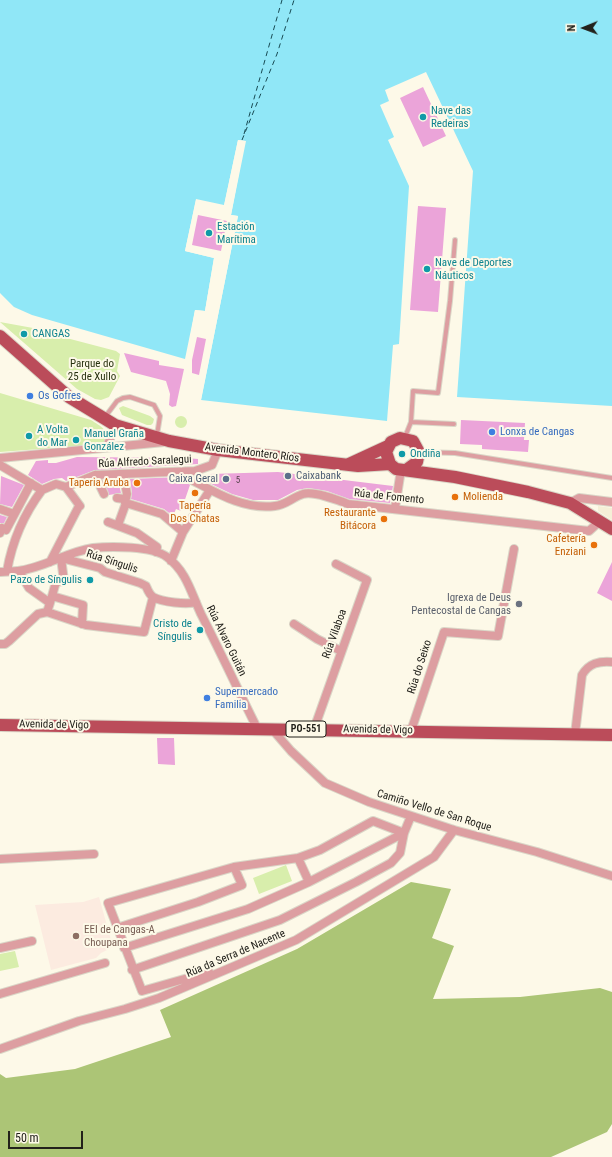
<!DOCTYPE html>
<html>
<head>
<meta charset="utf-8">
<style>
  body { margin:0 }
  #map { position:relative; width:612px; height:1157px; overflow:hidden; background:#fdf9e8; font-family:"Roboto Condensed",sans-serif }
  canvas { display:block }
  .north { position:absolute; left:564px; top:8px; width:40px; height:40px; -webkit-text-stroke:3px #fdf9e8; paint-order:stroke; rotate:269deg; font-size:11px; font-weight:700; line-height:16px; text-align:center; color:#22211b }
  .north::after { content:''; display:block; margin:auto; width:14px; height:18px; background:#22211b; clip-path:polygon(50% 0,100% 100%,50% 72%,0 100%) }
  .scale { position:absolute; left:8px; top:1131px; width:75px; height:18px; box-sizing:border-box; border:2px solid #22211b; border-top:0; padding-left:5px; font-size:12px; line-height:14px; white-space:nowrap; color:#22211b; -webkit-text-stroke:3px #fdf9e8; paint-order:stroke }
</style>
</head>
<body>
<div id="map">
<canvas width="612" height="1157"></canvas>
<div class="north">N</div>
<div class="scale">50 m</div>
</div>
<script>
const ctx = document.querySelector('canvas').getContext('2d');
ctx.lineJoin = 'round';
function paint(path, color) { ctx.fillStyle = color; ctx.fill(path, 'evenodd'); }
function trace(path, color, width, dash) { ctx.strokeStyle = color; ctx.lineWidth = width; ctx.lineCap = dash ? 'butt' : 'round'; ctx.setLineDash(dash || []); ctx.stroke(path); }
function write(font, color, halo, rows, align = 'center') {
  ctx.font = font + ' "Roboto Condensed",sans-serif'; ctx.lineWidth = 4; ctx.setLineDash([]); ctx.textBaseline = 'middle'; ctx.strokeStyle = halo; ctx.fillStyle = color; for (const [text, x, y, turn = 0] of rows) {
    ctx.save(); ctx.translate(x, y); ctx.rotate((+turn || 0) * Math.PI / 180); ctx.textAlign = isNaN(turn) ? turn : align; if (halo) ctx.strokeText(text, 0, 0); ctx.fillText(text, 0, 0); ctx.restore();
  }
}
paint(new Path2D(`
  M598 506 612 508V520L598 511Z`), '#f5efd7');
paint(new Path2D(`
  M99 897 113 947 101 953 96 958 51 970 35 905 83 902Z`), '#fcebe0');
paint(new Path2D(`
  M0 322 33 328 55 335 116 351 120 354 117 371 120 376 109 397 101 400 95 399 77 389Z
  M0 393 91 420C100 426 112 431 104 443L93 445 0 452Z
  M123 406 150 416 154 419 153 423 151 425H147L122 415 119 408Z
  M175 422a6 6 0 1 1 12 0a6 6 0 1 1-12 0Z
  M286 865 292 881 259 894 253 878Z
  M15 951 19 967 0 971V954Z`), '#d8eeac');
paint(new Path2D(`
  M411 882 451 889 432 938 454 946 433 999 520 997 600 988 612 992V1124L607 1132 551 1157H0V1074L6 1078 75 1069 171 1037 160 1010 297 949Z`), '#acc576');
paint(new Path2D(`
  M0 0H612V406L457 397 473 171 426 72 385 90 389 101 380 105 394 137 388 140 409 186 399 344 393 345 387 421 201 400 238 216 231 215 245 141 238 140 224 206 196 200 185 251 214 258 205 311 195 310 185 359 32 315 14 307 0 293Z`), '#90e7f7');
paint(new Path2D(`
  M238 140 246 141 231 215 238 216 201 400 200 396 236 218 230 217 229 215 243 142H240L225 207 197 202 187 250 215 256 216 258 207 312 206 313 197 312 186 361 195 310 205 311 214 258 185 251 196 199 224 205Z`), '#fdf9e8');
trace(new Path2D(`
  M244 134 282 0
  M242 140 277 54 294 0`), '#184b54', 1, [5, 4]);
paint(new Path2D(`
  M423 87 446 136 423 147 400 98Z
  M418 206 446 208 438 312 410 310Z
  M198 215 227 221 221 251 192 245Z
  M197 337 206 339 199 375 192 373V360Z
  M124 353 159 361V365L184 369 176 406 172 407 169 405 170 394 166 381 131 372Z
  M461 420 525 423 524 440H529L528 452 482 449V445L460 444Z
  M77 457 186 458 198 459V464L95 470 66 481 62 478 54 479 42 484 28 475 36 461 48 460V463H56Z
  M278 472 393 486 390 503 349 499 327 491 308 488 297 490 278 500H253L232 494 207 482 210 474Z
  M1 476 24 485 12 507 0 504Z
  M181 477 190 485 181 511 176 509 173 516 164 509 131 499 132 493 130 479Z
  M104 480H118L121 493 109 495Z
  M0 515 7 517 4 523H0Z
  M612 562V601L597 593Z
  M157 738H174L175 765 158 764Z`), '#eba4d9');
const lane = new Path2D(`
  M105 417 117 401 123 398 130 397 154 405 160 416 157 435
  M411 422 454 424
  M405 437 411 422 413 391 438 393 450 301 455 240
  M419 452 455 453 612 478`);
const street = new Path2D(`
  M107 447 115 425
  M0 458 164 442
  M0 465 42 490
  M187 472 188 478C215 492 243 510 275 506 286 505 293 497 303 494 313 491 338 500 348 504L589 531 600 521
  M123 474 127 494 125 502
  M95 475 104 494
  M66 487 80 506
  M42 490 56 484 66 487 95 475 195 471 212 465 218 450
  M117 498 124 499 126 503 162 514 183 532
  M570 503 579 498 612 502
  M395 508 401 470
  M0 509 14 514
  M108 522 137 533 157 547 156 552
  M118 525 126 503
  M0 533 2 528 6 530 31 483
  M61 558 100 568 105 572 140 583 146 586C148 591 149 594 153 597 162 602 187 605 196 602
  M171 561 183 532 210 490
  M50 562 79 506
  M7 571C12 542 24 514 42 490
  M19 571 29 588 50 603 47 612 86 625 144 632 153 597
  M0 572C6 571 12 572 18 571 44 568 66 552 93 548 111 546 152 546 167 557 187 572 191 593 201 614 220 651 238 690 257 728
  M52 596 83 605 82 624
  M50 603 56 582 64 581 61 558
  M294 624 317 639 341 651
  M0 644H5L9 641 38 614 47 612
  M272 729 291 751 325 783 369 802 454 830 537 852 612 876
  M314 729 367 580 336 564
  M411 731 444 632 498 636 514 549
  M575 734 582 675C589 663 599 661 612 662
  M298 858 309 882
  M0 859 94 854
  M234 867 298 858 320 850 373 821 404 833
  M117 928 198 902 242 885 234 867 108 903 142 991 209 972
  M0 948 32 941
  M124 948 248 909 309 882 404 833
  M132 970 280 920 356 882 391 863 400 853 404 833 411 816
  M0 994 105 963
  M0 1049 79 1021 125 1009 159 998 296 940 434 857 454 830`);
const primary = new Path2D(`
  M0 336 69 397 115 425 169 441 218 450 358 466 390 464
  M349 464 388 446
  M406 470 417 462 419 452 413 441 400 438 391 442 386 452 390 464 396 469 455 477 528 492 570 503 612 529
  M0 725 612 735`);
trace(lane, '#dad6c7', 6);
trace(street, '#dad6c7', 10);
trace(primary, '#dad6c7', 14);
trace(lane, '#dd9ea1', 4);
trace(street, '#dd9ea1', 8);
trace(primary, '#bb4c5a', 12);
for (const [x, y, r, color] of [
  [423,117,4,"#0f9aa8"],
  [209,233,4,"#0f9aa8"],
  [427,269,4,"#0f9aa8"],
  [24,334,4,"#0f9aa8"],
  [30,396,4,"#3f7fe0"],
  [492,432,4,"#3f7fe0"],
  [29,436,4,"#0f9aa8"],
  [76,440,4,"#0f9aa8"],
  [402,454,4,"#0f9aa8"],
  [288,476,4,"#5c6f8a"],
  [226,479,4,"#5c6f8a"],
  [137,483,4,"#e8710a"],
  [195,493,4,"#e8710a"],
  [455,497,4,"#e8710a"],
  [384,519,4,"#e8710a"],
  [594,545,4,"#e8710a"],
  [90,580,4,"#0f9aa8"],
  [519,604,4,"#6b7280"],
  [200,630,4,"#0f9aa8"],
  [207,698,4,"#3f7fe0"],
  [76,936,4,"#8d6e63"]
]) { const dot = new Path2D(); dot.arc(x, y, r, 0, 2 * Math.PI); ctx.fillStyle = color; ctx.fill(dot); trace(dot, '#fdf9e8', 1.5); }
write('9px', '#54424a', null, [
  ["5",238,481]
]);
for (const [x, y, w] of [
  [306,729,40]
]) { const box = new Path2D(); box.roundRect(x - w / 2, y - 8, w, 16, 3); ctx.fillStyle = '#fdf9e8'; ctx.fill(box); trace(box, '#22211b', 1); }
write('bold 10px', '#22211b', null, [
  ["PO-551",306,729]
]);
write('11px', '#0d838f', '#fdf9e8', [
  ["Nave das",431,111],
  ["Redeiras",431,124],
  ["Estación",217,227],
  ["Marítima",217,240],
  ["Nave de Deportes",435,263],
  ["Náuticos",435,276],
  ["CANGAS",32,334],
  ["A Volta",37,430],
  ["do Mar",37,443],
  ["Manuel Graña",84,434],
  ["González",84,447],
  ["Ondiña",410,454],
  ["Pazo de Síngulis",82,580,"right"],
  ["Cristo de",192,624,"right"],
  ["Síngulis",192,637,"right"]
], 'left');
write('11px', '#283210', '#fdf9e8', [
  ["Parque do",92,364],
  ["25 de Xullo",92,377]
]);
write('11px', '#366cbe', '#fdf9e8', [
  ["Os Gofres",38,396],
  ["Lonxa de Cangas",500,432],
  ["Supermercado",215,692],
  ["Familia",215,705]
], 'left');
write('11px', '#22211b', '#fdf9e8', [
  ["Avenida Montero Ríos",252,453,7],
  ["Rúa Alfredo Saralegui",145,462,-3],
  ["Rúa de Fomento",389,497,6],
  ["Rúa Síngulis",112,562,18],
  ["Rúa Vilaboa",335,634,-70],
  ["Rúa Alvaro Guitán",226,641,64],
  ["Rúa do Seixo",420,667,-72],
  ["Avenida de Vigo",54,725,1],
  ["Avenida de Vigo",378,730,1],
  ["Camiño Vello de San Roque",434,811,17],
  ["Rúa da Serra de Nacente",236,954,-23]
]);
write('11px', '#4e5e75', '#fdf9e8', [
  ["Caixabank",296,476],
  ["Caixa Geral",218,479,"right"]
], 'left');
write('11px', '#c56008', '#fdf9e8', [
  ["Taperia Aruba",129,483],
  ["Molienda",463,497,"left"],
  ["Tapería",195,506,"center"],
  ["Dos Chatas",195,519,"center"],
  ["Restaurante",376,513],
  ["Bitácora",376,526],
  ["Cafetería",586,539],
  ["Enziani",586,552]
], 'right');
write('11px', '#5b616d', '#fdf9e8', [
  ["Igrexa de Deus",511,598],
  ["Pentecostal de Cangas",511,611]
], 'right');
write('11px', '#785e54', '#fdf9e8', [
  ["EEI de Cangas-A",84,930],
  ["Choupana",84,943]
], 'left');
</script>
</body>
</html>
